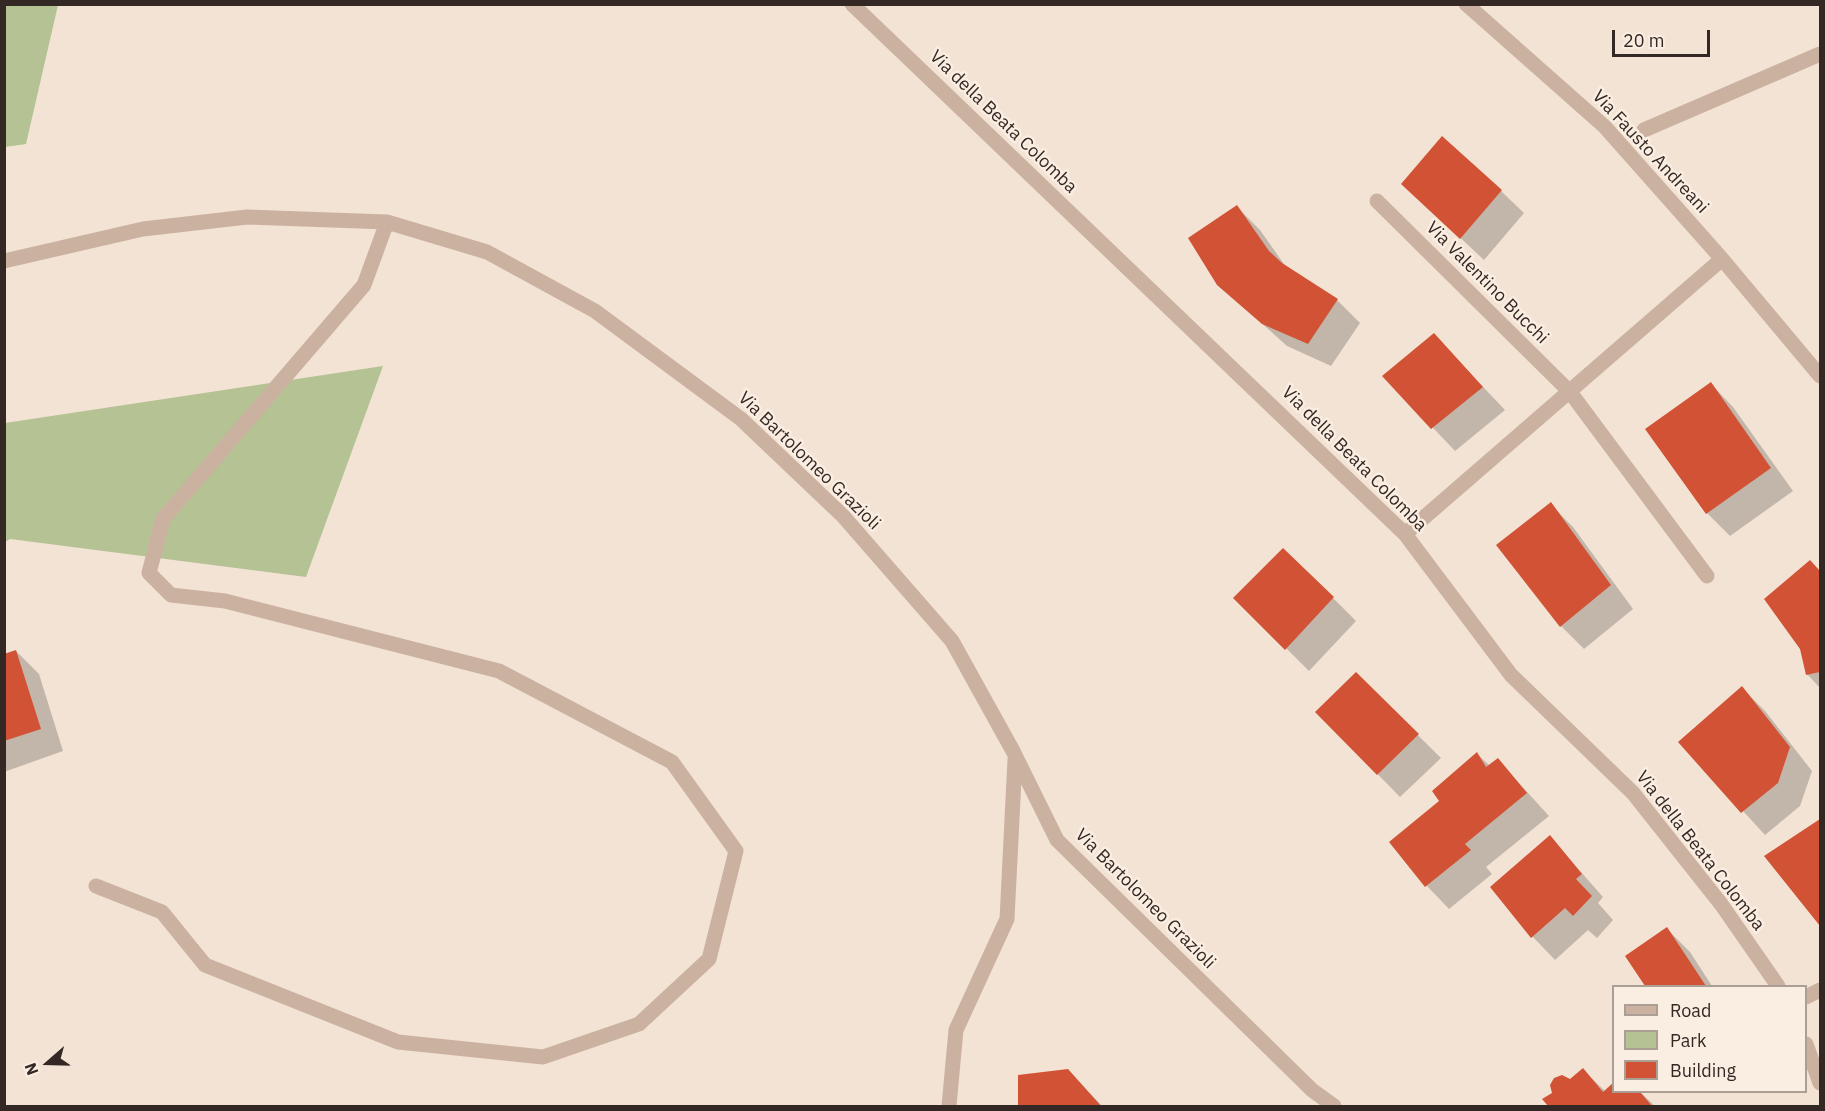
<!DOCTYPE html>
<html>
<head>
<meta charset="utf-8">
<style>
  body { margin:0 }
  #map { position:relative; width:1825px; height:1111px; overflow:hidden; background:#f3e3d4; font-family:"IBM Plex Sans",sans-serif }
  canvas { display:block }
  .frame { position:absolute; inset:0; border:6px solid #342824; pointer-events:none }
  .legend { position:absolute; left:1612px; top:985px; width:195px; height:108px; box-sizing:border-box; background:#faede1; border:2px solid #ab9e95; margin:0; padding:8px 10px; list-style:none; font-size:18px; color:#342824 }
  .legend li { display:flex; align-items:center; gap:12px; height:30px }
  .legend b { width:30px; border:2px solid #ab9e95 }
  .north { position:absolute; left:18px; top:1033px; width:60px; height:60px; -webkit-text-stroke:4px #faede1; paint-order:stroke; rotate:250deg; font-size:16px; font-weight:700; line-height:24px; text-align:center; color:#342824 }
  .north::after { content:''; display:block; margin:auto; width:21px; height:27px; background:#342824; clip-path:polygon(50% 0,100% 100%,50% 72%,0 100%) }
  .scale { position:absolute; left:1612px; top:30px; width:98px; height:27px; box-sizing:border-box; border:3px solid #342824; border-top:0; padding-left:8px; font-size:18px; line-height:21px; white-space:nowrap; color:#342824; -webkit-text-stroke:4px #faede1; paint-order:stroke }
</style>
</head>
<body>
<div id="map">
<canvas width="1825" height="1111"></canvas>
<div class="frame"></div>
<ul class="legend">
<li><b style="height:8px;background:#cbb2a0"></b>Road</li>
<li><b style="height:16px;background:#b5c294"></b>Park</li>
<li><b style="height:16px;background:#d15234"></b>Building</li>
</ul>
<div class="north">N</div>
<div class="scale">20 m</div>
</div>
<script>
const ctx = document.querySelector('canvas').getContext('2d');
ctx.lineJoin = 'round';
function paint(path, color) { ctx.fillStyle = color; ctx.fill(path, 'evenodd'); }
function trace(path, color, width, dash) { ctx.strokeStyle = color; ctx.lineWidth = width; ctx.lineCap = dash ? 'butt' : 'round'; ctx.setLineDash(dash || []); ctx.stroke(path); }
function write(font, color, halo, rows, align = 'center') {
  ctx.font = font + ' "IBM Plex Sans",sans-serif'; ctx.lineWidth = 5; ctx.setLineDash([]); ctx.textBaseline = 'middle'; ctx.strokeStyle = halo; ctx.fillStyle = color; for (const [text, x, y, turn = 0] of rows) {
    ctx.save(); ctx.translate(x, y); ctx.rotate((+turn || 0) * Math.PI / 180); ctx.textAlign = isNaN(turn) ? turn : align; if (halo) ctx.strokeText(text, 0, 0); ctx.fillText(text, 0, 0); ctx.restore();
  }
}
paint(new Path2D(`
  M4 5H58L26 144 5 147Z
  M383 366 306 577 10 539 5 542V423Z`), '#b5c294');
paint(new Path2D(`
  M1403 184 1501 191 1524 213 1484 260Z
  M1237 207 1260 230 1286 267 1337 300 1360 323 1331 366 1287 346 1218 284Z
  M1434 335 1505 410 1455 451 1384 376Z
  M1711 384 1733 407 1793 491 1730 536 1707 513Z
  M1550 504 1573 527 1633 609 1584 649 1561 626Z
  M1810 562 1820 572V688L1807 674Z
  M1236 598H1333L1356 621 1309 671Z
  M16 651 39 674 63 751 4 772V655Z
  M1356 674 1441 758 1400 797 1317 712Z
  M1742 688 1765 711 1812 771 1800 806 1765 835 1680 742Z
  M1477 754 1490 766 1498 760 1549 816 1486 867 1492 874 1449 909 1427 886 1391 842 1441 801Z
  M1820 821V923L1766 857Z
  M1550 837 1603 897 1598 903 1613 920 1597 938 1588 930 1555 960 1533 937 1492 887Z
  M1667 929 1690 952 1712 986H1647L1627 956Z
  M1068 1070 1102 1106H1020L1019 1077Z
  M1583 1070 1606 1092H1640L1655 1106H1550L1544 1100Z`), '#0003');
paint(new Path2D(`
  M1442 136 1502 190 1460 239 1401 184Z
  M1237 205 1269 251 1282 263 1338 299 1308 344 1262 324 1217 285 1188 238Z
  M1434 333 1483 387 1431 429 1382 376Z
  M1711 382 1771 468 1706 514 1645 429Z
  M1551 502 1611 585 1560 627 1496 545Z
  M1283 548 1334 597 1285 650 1233 598Z
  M1810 560 1820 571V672L1806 675 1800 649 1764 599Z
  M16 650 41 729 4 741V654Z
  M1356 672 1419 734 1377 775 1315 712Z
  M1742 686 1790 747 1778 783 1741 813 1678 742Z
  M1477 752 1486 767 1498 758 1527 793 1465 844 1471 850 1425 887 1389 842 1439 801 1432 791Z
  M1820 819V926L1764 856Z
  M1550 835 1582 874 1576 879 1592 896 1573 916 1565 908 1531 938 1490 887Z
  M1667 927 1706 986H1645L1625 956Z
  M1583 1068 1603 1092 1614 1082V1092H1640L1652 1106H1548L1542 1099 1552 1093 1550 1085 1554 1078 1562 1075 1570 1079Z
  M1068 1069 1101 1106H1018V1075Z`), '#d15234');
trace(new Path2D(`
  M852 4 1405 534 1511 675 1633 793 1721 904 1778 986
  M1466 4 1605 127 1722 259 1820 376
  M1644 130 1820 54
  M1377 201 1570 392 1707 576
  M4 261 143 229 247 217 387 222 487 252 595 311 741 419 843 516 952 641 1013 751 1057 840 1312 1090 1334 1106
  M1405 534 1722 259
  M96 886 162 912 205 965 398 1042 543 1057 639 1024 709 959 736 851 672 762 499 671 225 601 171 595 149 573 163 519 364 285 387 222
  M1806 997 1820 990
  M1806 1044 1820 1083
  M949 1106 956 1030 1007 919 1015 759`), '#cbb2a0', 15);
write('18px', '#342824', '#faede1', [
  ["Via della Beata Colomba",1003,122,44],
  ["Via Fausto Andreani",1650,152,47],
  ["Via Valentino Bucchi",1487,283,45],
  ["Via della Beata Colomba",1354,459,45],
  ["Via Bartolomeo Grazioli",809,461,44],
  ["Via della Beata Colomba",1700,851,52],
  ["Via Bartolomeo Grazioli",1145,899,45]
]);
</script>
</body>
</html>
